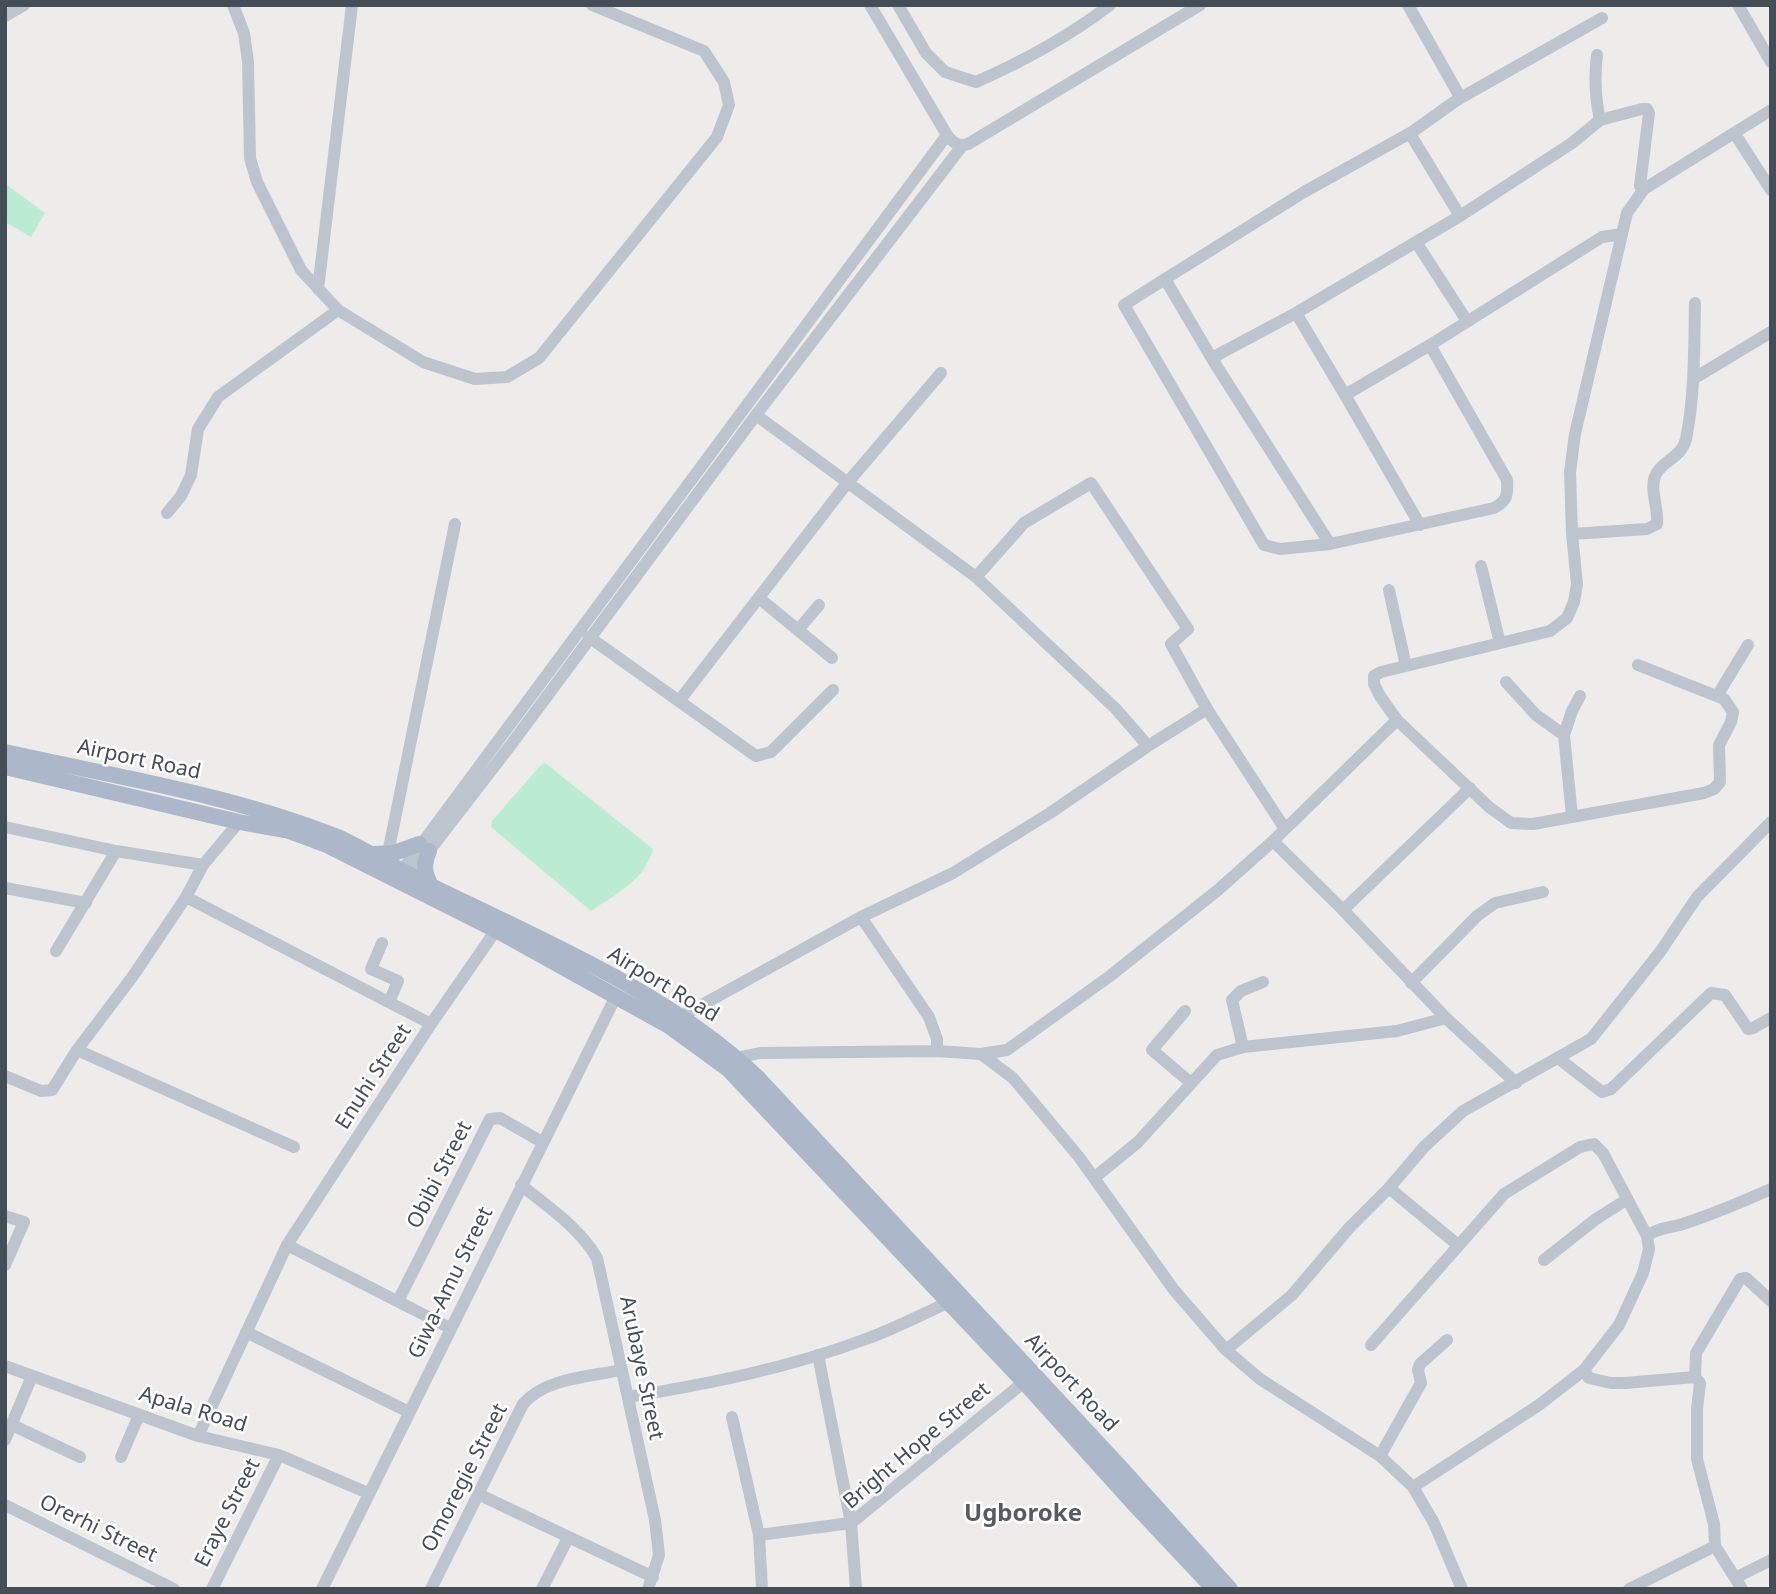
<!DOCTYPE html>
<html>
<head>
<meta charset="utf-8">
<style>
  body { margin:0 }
  #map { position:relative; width:1776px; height:1594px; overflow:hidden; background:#eeebeb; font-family:"Noto Sans",sans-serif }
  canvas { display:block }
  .frame { position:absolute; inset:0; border:7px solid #454d57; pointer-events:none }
</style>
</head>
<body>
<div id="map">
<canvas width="1776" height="1594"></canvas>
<div class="frame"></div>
</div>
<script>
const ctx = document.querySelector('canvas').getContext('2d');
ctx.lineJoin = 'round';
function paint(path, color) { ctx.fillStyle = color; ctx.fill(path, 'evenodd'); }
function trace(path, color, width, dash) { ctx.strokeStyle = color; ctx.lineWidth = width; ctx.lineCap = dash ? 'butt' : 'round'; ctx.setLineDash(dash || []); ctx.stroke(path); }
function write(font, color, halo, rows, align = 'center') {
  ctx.font = font + ' "Noto Sans",sans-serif'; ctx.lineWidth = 5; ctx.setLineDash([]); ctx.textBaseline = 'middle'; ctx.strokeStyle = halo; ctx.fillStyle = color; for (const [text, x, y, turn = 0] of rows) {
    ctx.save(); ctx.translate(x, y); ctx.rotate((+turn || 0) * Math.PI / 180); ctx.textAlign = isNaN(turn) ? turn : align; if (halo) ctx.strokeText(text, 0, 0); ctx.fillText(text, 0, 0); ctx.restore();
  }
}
paint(new Path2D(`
  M7 185 45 213 31 237 5 222Z
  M545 763 653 849C644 881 617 893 591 911L491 827 492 821 541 765Z`), '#bbebd2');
trace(new Path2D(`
  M233 5 244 33 248 62 250 158 257 182 301 270 338 310 423 362 475 379 507 377 539 358 717 137 729 105 724 82 704 51 592 5
  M870 5 947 135C953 143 959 147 968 144L1200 5
  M898 5 926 53 945 72 976 82C1024 61 1068 37 1110 5
  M1408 5 1459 95 1457 100 1412 132V137L1460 216
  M1738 5 1771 62
  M5 16 24 5
  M1597 55C1594 78 1595 97 1600 120
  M1457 100 1602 18
  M1735 134 1771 190
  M1622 234 1602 237 1430 345 1507 480C1508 495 1507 501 1494 508L1330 544 1214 362 1216 356 1221 353 1296 313 1460 216 1572 143 1600 120 1642 109H1647L1649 113 1640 186 1644 189
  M1416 242 1467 321
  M1165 279 1304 192 1412 132
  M318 289 352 5
  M1296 313 1345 395 1430 345
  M1214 362 1165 279 1124 305 1264 545 1280 549 1330 544
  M1693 379 1771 332
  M1345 395 1420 525
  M756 415 976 577 1116 709 1148 746
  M167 513 181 496 191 475 198 429 218 397 338 310
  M1572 534 1647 529 1657 524C1659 507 1647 485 1658 471 1667 459 1682 456 1686 439 1695 395 1694 348 1695 303
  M1481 566 1500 643
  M976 577 1024 523 1091 483 1188 629 1171 644 1207 709 1285 829
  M1389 590 1406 666
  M759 598 832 658
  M798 630 819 605
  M589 637 756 756 771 752 833 690
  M1638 665 1724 699 1733 712 1731 722 1719 745 1720 782 1714 789 1704 793 1533 824 1511 823 1489 807 1397 720 1380 696 1374 684V676L1381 672 1550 631 1567 618 1574 602 1577 584 1572 534 1570 472 1575 434 1627 213 1644 189 1771 110
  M1506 682 1536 715 1564 735 1572 816
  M1717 696 1748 645
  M679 701 848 482 941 373
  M1564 735 1572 711 1580 696
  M5 827 116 851 203 865
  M1273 841 1343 910 1446 1018 1516 1083
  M388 853 455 524
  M397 877 947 135
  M408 884 429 851 510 746 756 415 962 146
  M5 888 86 903
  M186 897 431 1024
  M1343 910 1470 788
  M861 917 929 1017 937 1039V1051
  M382 943 371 969 398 981 389 1002
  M56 951 116 851
  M1411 983 1477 916 1495 903 1543 892
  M1185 1011 1152 1050 1191 1083
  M682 1016 861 917 953 873 1050 813 1148 746 1207 709
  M1243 1047 1232 1000 1241 991 1263 982
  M77 1050 294 1147
  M981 1054 1007 1050 1110 976 1218 890 1273 841 1397 720
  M736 1058 760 1053 937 1051 981 1054 1013 1078 1079 1157 1174 1290 1226 1350 1260 1379 1380 1456 1413 1487 1434 1523 1462 1589
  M1558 1058 1602 1092 1611 1089 1711 993 1725 995 1748 1029 1753 1028 1771 1018
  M5 1076 41 1091 52 1090 77 1050 133 976 186 897 203 865 239 822
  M1094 1178 1138 1142 1217 1055 1243 1047 1397 1031 1446 1018
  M521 1185C548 1207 579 1227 597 1258L655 1520 659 1555 648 1589
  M1389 1188 1458 1245
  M5 1216 24 1222 5 1265
  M287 1245 450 1328
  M1544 1260 1596 1219 1626 1200
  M398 1301 490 1119 500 1118 542 1142
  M246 1332 409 1412
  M1371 1345 1504 1194 1580 1147 1594 1144 1603 1153 1647 1236
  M1226 1350 1292 1295 1349 1228 1389 1188 1424 1147 1463 1111 1591 1039 1660 952 1697 897 1771 822
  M5 1366 198 1436 279 1455 368 1493
  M1584 1370 1589 1378 1611 1383H1625L1695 1377
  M628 1397C708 1384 789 1368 866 1339 894 1329 921 1315 949 1302
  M732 1417 759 1535 762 1589
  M12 1425 80 1457
  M198 1436 287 1245 431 1024 496 930
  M5 1440 32 1376
  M1380 1456 1421 1383 1418 1370 1420 1364 1447 1340
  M121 1457 139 1415
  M1413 1487 1539 1405 1584 1370 1619 1325 1643 1273 1649 1249 1647 1236C1657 1228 1670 1228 1683 1224 1713 1214 1742 1202 1771 1189
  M478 1494 653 1577
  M5 1505 174 1589
  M759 1535 851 1523 818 1355
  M1737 1577 1771 1560
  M212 1589 279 1455
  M322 1589 616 996
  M431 1589 523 1404C545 1378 589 1377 621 1370
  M542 1589 568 1538
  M856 1589 851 1523 1024 1382
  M1629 1589 1715 1546
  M1742 1589 1715 1546 1714 1524 1697 1459V1409L1700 1383 1695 1377 1696 1353 1740 1279 1746 1278 1771 1301`), '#bdc4cd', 12);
trace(new Path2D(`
  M5 752C117 777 233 795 340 838 372 854 403 872 435 888 544 941 668 993 757 1077L1121 1468 1230 1589
  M5 767 239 822 289 831 327 845 496 930 669 1026 728 1069 1024 1382 1134 1504 1214 1589
  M429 851C423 865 424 874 432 887
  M374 854 394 853 419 844`), '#acb8c9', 16);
write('21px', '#454d57', '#fff', [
  ["Airport Road",139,760,12],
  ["Airport Road",663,985,31],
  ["Enuhi Street",374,1077,-57],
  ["Obibi Street",440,1175,-63],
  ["Giwa-Amu Street",451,1283,-64],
  ["Arubaye Street",641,1368,78],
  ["Airport Road",1071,1383,47],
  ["Apala Road",193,1410,17],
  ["Bright Hope Street",917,1446,-40],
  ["Omoregie Street",465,1478,-63],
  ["Eraye Street",228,1513,-63],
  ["Orerhi Street",98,1529,26]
]);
write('bold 24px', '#585b60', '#fff', [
  ["Ugboroke",1023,1514]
]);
</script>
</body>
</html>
